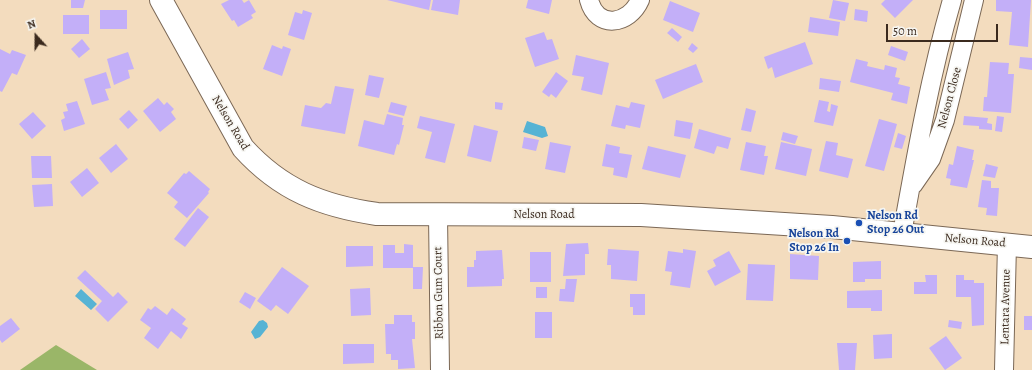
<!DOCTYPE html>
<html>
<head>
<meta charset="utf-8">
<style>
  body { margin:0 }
  #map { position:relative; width:1032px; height:370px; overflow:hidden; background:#f3dcbe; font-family:Alegreya,serif }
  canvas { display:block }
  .north { position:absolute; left:16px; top:16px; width:40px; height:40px; -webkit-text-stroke:3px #f6f6f2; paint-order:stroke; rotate:339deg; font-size:11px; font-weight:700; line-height:16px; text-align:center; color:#3b2a1e }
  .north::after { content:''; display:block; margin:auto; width:14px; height:18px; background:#3b2a1e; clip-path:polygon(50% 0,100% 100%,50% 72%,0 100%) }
  .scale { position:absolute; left:886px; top:24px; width:112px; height:18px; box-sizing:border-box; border:2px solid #3b2a1e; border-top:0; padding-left:5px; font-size:12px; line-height:14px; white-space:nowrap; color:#3b2a1e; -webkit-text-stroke:3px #f6f6f2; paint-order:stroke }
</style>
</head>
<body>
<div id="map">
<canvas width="1032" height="370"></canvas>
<div class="north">N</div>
<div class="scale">50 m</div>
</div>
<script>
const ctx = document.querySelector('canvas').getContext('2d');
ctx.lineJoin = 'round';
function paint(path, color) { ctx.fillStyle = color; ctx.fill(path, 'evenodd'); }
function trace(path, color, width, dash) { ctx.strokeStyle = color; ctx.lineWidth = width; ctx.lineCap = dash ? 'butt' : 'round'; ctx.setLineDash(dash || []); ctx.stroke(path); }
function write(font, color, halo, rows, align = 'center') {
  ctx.font = font + ' Alegreya,serif'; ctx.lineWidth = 3.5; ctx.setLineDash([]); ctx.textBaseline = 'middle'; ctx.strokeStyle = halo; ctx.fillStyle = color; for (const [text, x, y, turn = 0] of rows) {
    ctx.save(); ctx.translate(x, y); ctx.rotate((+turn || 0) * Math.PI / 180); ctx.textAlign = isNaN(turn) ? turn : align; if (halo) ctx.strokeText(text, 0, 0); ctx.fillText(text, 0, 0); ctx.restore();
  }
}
paint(new Path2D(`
  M56 345 97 370H20Z`), '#9ab668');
paint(new Path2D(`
  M527 121 545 127 548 136 542 138 523 132Z
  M81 289 97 304 91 310 75 296Z
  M263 320 267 323 268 327 260 337 255 339 251 332 259 321Z`), '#56b3d4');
paint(new Path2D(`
  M71 0H85L83 8H71Z
  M229 0H242L244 3 249 0 256 12 251 15 253 18 238 27 234 20 232 21 221 4Z
  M387 0H431L429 10Z
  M433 0H460L458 15 431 10Z
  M528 0H552L549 14 526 8Z
  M833 0 849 3 845 21 829 18Z
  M885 0H913L895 18 881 4Z
  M996 0H1031L1028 47 1009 45 1012 12 996 11Z
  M670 1 700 13 693 32 663 20Z
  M855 9 868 11 867 22 854 20Z
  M100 10H127V29H100Z
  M303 10 312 13 304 40 288 35 295 12 302 14Z
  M63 15H89V34H63Z
  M810 17 840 22 838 36 808 32Z
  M672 28 682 37 678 42 667 33Z
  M544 32 547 40 552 39 559 59 535 67 525 38Z
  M82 39 90 49 79 58 71 49Z
  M805 42 813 64 775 78 772 67 768 69 764 57Z
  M692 43 698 48 693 53 688 49Z
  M272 45 282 49 283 46 291 49 282 76 263 69Z
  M891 46 908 52 905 61 888 55Z
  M0 49 10 54 12 50 26 55 17 75 12 73 2 92 0 91Z
  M128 52 134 69 128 70 130 78 114 85 107 59Z
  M576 55 609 63 602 95 581 90 584 77 572 75Z
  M1020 57 1032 58V70L1019 68Z
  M856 59 868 62 867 66 884 70 885 65 897 68 895 77 900 78 898 84 910 87 907 104 891 100 893 93 850 82Z
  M990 62 1009 63 1008 74H1014L1011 113 983 111 984 97H987Z
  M696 64 703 82 663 99 655 80Z
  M106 72 111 88 105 89 109 100 92 105 84 79Z
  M556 72 568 81 556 98 551 94 549 97 542 92Z
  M369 75 384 78 379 98 365 95Z
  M820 78 841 81 839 92 819 89Z
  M335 86 354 89 345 134 301 126 305 105 321 108 326 103 331 104Z
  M158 98 164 105 167 102 174 109 171 112 176 119 160 132 143 111Z
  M819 100 829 102 827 111 830 112 831 104 838 106 833 126 814 122Z
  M77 101 85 124 64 131 61 120 65 118 63 112 68 111 66 104Z
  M391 102 407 106 404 116 388 112Z
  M495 102 503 103 502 110 495 109Z
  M631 102 645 105 640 128 626 125 625 129 611 126 616 105 629 108Z
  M746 108 756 111 751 132 741 130Z
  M129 110 138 120 128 129 119 119Z
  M33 112 46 126 32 139 19 124Z
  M387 114 403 118 402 125H404L399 145 397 144 394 155 358 146 364 120 384 125Z
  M420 116 455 124 445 163 425 158 432 132 417 128Z
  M964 116 988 118 987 123 992 124V130L979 129V126L963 125Z
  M997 116 1004 117 1002 132 995 131Z
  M879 119 897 124 884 171 865 166Z
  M676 120 693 123 690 139 674 136Z
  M474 125 498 131 491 162 467 156Z
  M699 129 731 138 728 149 717 146 714 154 694 148Z
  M783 132 798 136 795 144 781 140Z
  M898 133 906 136 902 149 894 147Z
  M524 137 539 140 536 151 522 148Z
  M826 141 838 143 836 155 853 159 848 178 819 171Z
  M550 142 571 146 565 173 545 169Z
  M746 142 766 146 764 156H768L764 175 740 170Z
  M781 142 812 149 806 176 775 169Z
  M116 144 128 159 111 173 99 158Z
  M606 144 620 147 619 153 632 155 627 178 613 175 614 168 602 166Z
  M648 146 686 155 680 178 642 169Z
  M957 146 974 150 972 160H974L967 188 950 185 951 179 946 178 949 164 953 165Z
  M31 156H51L52 178H32Z
  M986 164 998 167 995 178 983 176Z
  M87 168 99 183 82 197 70 182Z
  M189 171 210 189 208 192 209 193 187 218 174 207 178 202 167 193 184 173 186 174Z
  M982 180 991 181V188H999L997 216 986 215 987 208 978 207Z
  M52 184 53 206 34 207 32 185Z
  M198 208 209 217 185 247 174 239Z
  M588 243 589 254H585V275L563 276 566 244Z
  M404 244 413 245V268H383V245H395V253H404Z
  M346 246H373V266L346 267Z
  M608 249 639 251 637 281 611 279V265H607Z
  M683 249 696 251 690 288 670 285 672 272 665 271 668 251 683 253Z
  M502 250 504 279H502V286L467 287V267H474V260H476V251Z
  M729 251 741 272 715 286 707 271 716 266 713 260Z
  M530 252H551V282H530Z
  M790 254 819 256 818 280 790 279Z
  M881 261V279H865V282H853V262Z
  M748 264 775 265 773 301 746 300Z
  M282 267 309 286 288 314 276 305 271 311 257 301Z
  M413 267H423L422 289H413Z
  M85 270 113 297 118 292 128 302 108 322 95 309 102 301 77 278Z
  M925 275H937V294H914V282H926Z
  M956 275H964V280H974V283H984V325L972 326 971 297H956Z
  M566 279H577L574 302 559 301 560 289H565Z
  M536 287H547V298H536Z
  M370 288 371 315 351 316 350 289Z
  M882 290V311H871V308H847V291Z
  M245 292 256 298 250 309 239 302Z
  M630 294H645V315H633V307H630Z
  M155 306 167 315 172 308 186 319 182 324 188 328 181 339 171 331 158 349 144 338 151 328 140 320 148 308 151 310Z
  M535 312H552V338H535Z
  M394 315H412V322H415V339H412L415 368 398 369V360H391V354H386L385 324H394Z
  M1024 316H1032V330H1024Z
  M11 318 20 329 2 343 0 340V326Z
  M949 320 962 322 961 329 948 327Z
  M892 334V358L874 359 873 335Z
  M946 336 962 358 945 370 929 348Z
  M837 343H857L855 370H839Z
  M343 344H374V363L343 364Z`), '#c3aff8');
const street = new Path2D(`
  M589 0C597 30 629 25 640 0
  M913 185 931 159 945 120 974 0
  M438 215 440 370
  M902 234C916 156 930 76 952 0
  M1004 370 1007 244`);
const secondary = new Path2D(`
  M161 0 243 148C281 190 322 206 377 214L641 215 832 227 1032 247`);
trace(street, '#7b6856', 20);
trace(secondary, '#7b6856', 24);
trace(street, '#fff', 18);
trace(secondary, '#fff', 22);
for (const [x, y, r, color] of [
  [859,223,4,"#1a4fb4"],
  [847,241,4,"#1a4fb4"]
]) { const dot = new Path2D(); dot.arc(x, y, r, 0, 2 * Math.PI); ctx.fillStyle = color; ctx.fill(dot); trace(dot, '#f6f6f2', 1.5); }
write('12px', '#3b2a1e', '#f6f6f2', [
  ["Nelson Close",950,98,-75],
  ["Nelson Road",230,123,59],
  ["Nelson Road",544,215],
  ["Nelson Road",975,241,5],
  ["Ribbon Gum Court",439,293,-91],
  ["Lentara Avenue",1006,307,-89]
]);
write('bold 12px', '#164399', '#f6f6f2', [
  ["Nelson Rd",867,216],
  ["Stop 26 Out",867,230],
  ["Nelson Rd",839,234,"right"],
  ["Stop 26 In",839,248,"right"]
], 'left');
</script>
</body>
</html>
